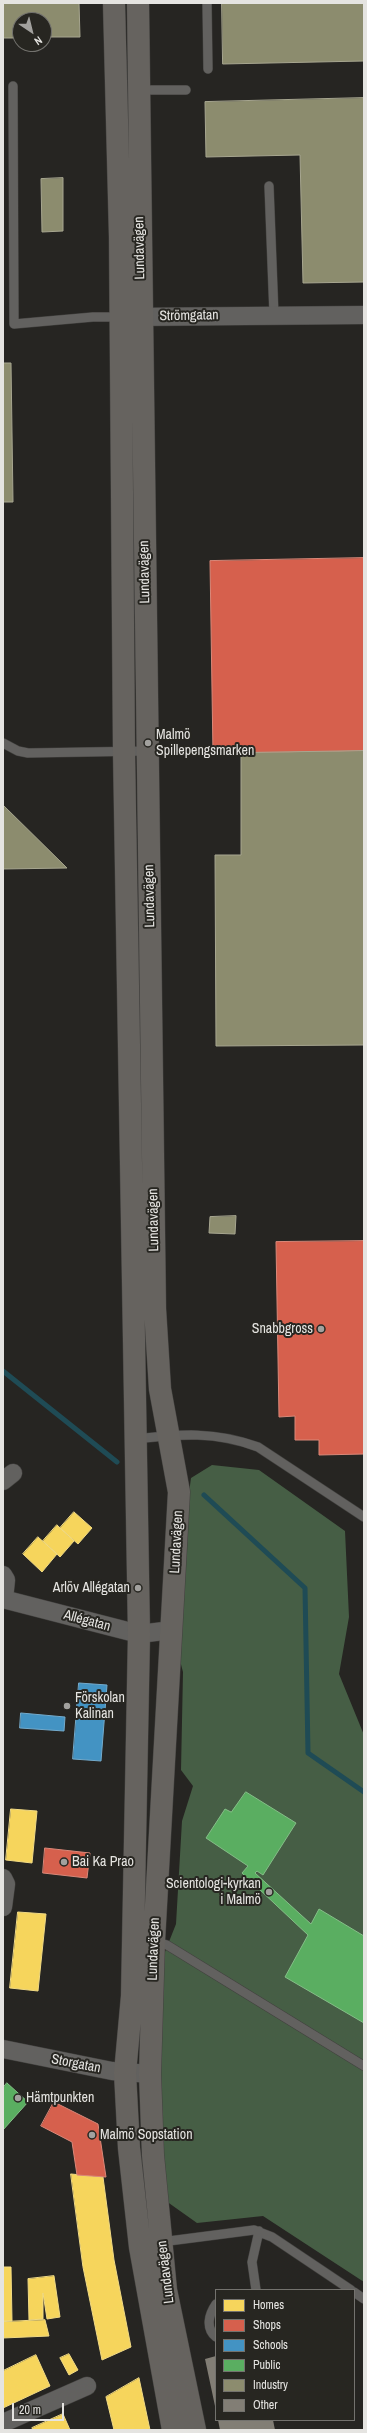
<!DOCTYPE html>
<html>
<head>
<meta charset="utf-8">
<style>
  body { margin:0 }
  #map { position:relative; width:367px; height:2433px; overflow:hidden; background:#262522; font-family:"Archivo Narrow",sans-serif }
  canvas { display:block }
  .frame { position:absolute; inset:0; border:4px solid #e5e4e1; pointer-events:none }
  .legend { position:absolute; left:215px; top:2289px; width:140px; height:132px; box-sizing:border-box; background:#272621; border:1px solid #73726e; margin:0; padding:5px 7px; list-style:none; font-size:12px; color:#e5e4e1 }
  .legend li { display:flex; align-items:center; gap:8px; height:20px }
  .legend b { width:20px; border:1px solid #73726e }
  .north { position:absolute; left:12px; top:12px; width:40px; height:40px; box-sizing:border-box; background:#272621; border:1px solid #73726e; border-radius:50%; rotate:145deg; font-size:11px; font-weight:700; line-height:16px; text-align:center; color:#e5e4e1 }
  .north::after { content:''; display:block; margin:auto; width:14px; height:18px; background:#a2a19e; clip-path:polygon(50% 0,100% 100%,50% 72%,0 100%) }
  .scale { position:absolute; left:12px; top:2403px; width:52px; height:18px; box-sizing:border-box; border:2px solid #e5e4e1; border-top:0; padding-left:5px; font-size:12px; line-height:14px; white-space:nowrap; color:#e5e4e1; -webkit-text-stroke:3px #272621; paint-order:stroke }
</style>
</head>
<body>
<div id="map">
<canvas width="367" height="2433"></canvas>
<div class="frame"></div>
<ul class="legend">
<li><b style="height:11px;background:#f6d55c"></b>Homes</li>
<li><b style="height:11px;background:#d6604d"></b>Shops</li>
<li><b style="height:11px;background:#4393c3"></b>Schools</li>
<li><b style="height:11px;background:#5aae61"></b>Public</li>
<li><b style="height:11px;background:#8c8c6e"></b>Industry</li>
<li><b style="height:11px;background:#827e75"></b>Other</li>
</ul>
<div class="north">N</div>
<div class="scale">20 m</div>
</div>
<script>
const ctx = document.querySelector('canvas').getContext('2d');
ctx.lineJoin = 'round';
function paint(path, color) { ctx.fillStyle = color; ctx.fill(path, 'evenodd'); }
function trace(path, color, width, dash) { ctx.strokeStyle = color; ctx.lineWidth = width; ctx.lineCap = dash ? 'butt' : 'round'; ctx.setLineDash(dash || []); ctx.stroke(path); }
function write(font, color, halo, rows, align = 'center') {
  ctx.font = font + ' "Archivo Narrow",sans-serif'; ctx.lineWidth = 4; ctx.setLineDash([]); ctx.textBaseline = 'middle'; ctx.strokeStyle = halo; ctx.fillStyle = color; for (const [text, x, y, turn = 0] of rows) {
    ctx.save(); ctx.translate(x, y); ctx.rotate((+turn || 0) * Math.PI / 180); ctx.textAlign = isNaN(turn) ? turn : align; if (halo) ctx.strokeText(text, 0, 0); ctx.fillText(text, 0, 0); ctx.restore();
  }
}
paint(new Path2D(`
  M212 1465 259 1470 345 1531 349 1617 339 1674 364 1735V2282L263 2216 197 2223 166 2201 158 2152 159 1967 176 1924 182 1821 193 1786 181 1770 183 1672 177 1649 185 1523 191 1478Z`), '#465e45');
const homes = new Path2D(`
  M74 1512 92 1528 78 1544 60 1528Z
  M57 1525 74 1541 60 1557 43 1541Z
  M38 1537 57 1554 42 1572 23 1554Z
  M11 1809 37 1811 32 1863 6 1860Z
  M18 1912 46 1914 38 1991 10 1988Z
  M71 2174 103 2177 114 2260 131 2347 102 2360 83 2267Z
  M3 2267H11L12 2321H3Z
  M54 2276 60 2317 47 2319 43 2293V2319L29 2320 28 2279Z
  M45 2320 49 2336 3 2338V2322Z
  M69 2354 78 2370 69 2375 60 2358Z
  M36 2355 50 2386 3 2408V2371Z
  M139 2378 150 2430H114L106 2397Z
  M63 2414 70 2430H33L32 2428Z`);
paint(homes, '#f6d55c');
trace(homes, '#f1da84', 1);
const shops = new Path2D(`
  M364 558V751L213 754 210 561Z
  M364 1241V1454L319 1455V1440H295V1416L279 1417 276 1242Z
  M45 1848 90 1853 87 1878 43 1873Z
  M54 2102 98 2124 106 2177 77 2175 72 2142 41 2126Z`);
paint(shops, '#d6604d');
trace(shops, '#da8879', 1);
const schools = new Path2D(`
  M79 1683 107 1685 101 1761 73 1759Z
  M21 1713 65 1717 64 1731 20 1728Z`);
paint(schools, '#4393c3');
trace(schools, '#74abcc', 1);
const public = new Path2D(`
  M246 1792 296 1823 263 1875 257 1871 255 1873 311 1924 319 1909 364 1936V2023L285 1977 308 1935 242 1873 248 1866 206 1838 225 1809 231 1812Z
  M7 2083 28 2102 3 2130V2088Z`);
paint(public, '#5aae61');
trace(public, '#84be87', 1);
const industry = new Path2D(`
  M3 3H79L80 37H44V20H20V38H3Z
  M222 3H364V61L223 64Z
  M364 98V282L303 283 300 155 206 157 205 102Z
  M63 178V231L42 232 41 179Z
  M3 363H11L13 502H3Z
  M364 751V1045L216 1046 215 855H241V753Z
  M3 805 67 868 3 869Z
  M236 1216 235 1234 209 1233 210 1217Z`);
paint(industry, '#8c8c6e');
trace(industry, '#a7a690', 1);
trace(new Path2D(`
  M3 1371 117 1462
  M204 1495 305 1588 308 1753 364 1792`), '#1f4b55', 5);
paint(new Path2D(`
  M216 2356V2406H215L205 2359Z
  M218 2420H273L275 2430H220Z`), '#827e75');
const service = new Path2D(`
  M207 3 208 69
  M13 86 14 324 93 317H120
  M139 90H186
  M269 186 274 315
  M3 743 18 751 28 753 148 751
  M136 1439C180 1434 215 1431 258 1447L364 1517
  M154 1941 167 1945 364 2066
  M161 2242 254 2230 272 2237 351 2290
  M256 2290 252 2262 259 2231
  M354 2292 364 2299
  M216 2304C209 2314 205 2328 216 2337`);
const minor = new Path2D(`
  M129 317 364 315
  M3 1481 13 1473
  M3 1575 6 1580 4 1599
  M3 1599 139 1634 172 1630
  M3 1878 6 1884 3 1907
  M3 2049 112 2071 150 2074
  M3 2423 87 2386`);
const secondary = new Path2D(`
  M114 3 120 237 124 751 139 1634 132 1996 125 2073 129 2148 140 2247 173 2430
  M138 3 155 1309 160 1389 179 1492 154 1941 150 2074 153 2155 166 2290 195 2430`);
trace(service, '#42413f', 10);
trace(minor, '#42413f', 19);
trace(secondary, '#42413f', 23);
trace(service, '#62615f', 9);
trace(minor, '#62615f', 18);
trace(secondary, '#66635f', 22);
for (const [x, y, r, color] of [
  [148,743,4,"#a2a19e"],
  [321,1329,4,"#a2a19e"],
  [138,1588,4,"#a2a19e"],
  [67,1706,4,"#a2a19e"],
  [64,1862,4,"#a2a19e"],
  [269,1892,4,"#a2a19e"],
  [18,2098,4,"#a2a19e"],
  [92,2135,4,"#a2a19e"]
]) { const dot = new Path2D(); dot.arc(x, y, r, 0, 2 * Math.PI); ctx.fillStyle = color; ctx.fill(dot); trace(dot, '#272621', 1.5); }
write('14px', '#e5e4e1', '#272621', [
  ["Lundavägen",140,248,-91],
  ["Strömgatan",189,316,-1],
  ["Lundavägen",145,572,-91],
  ["Lundavägen",150,896,-91],
  ["Lundavägen",154,1220,-91],
  ["Lundavägen",177,1542,-87],
  ["Allégatan",87,1621,15],
  ["Lundavägen",154,1949,-88],
  ["Storgatan",76,2064,11],
  ["Lundavägen",166,2272,-97]
]);
write('14px', '#e5e4e1', '#272621', [
  ["Malmö",156,735],
  ["Spillepengsmarken",156,751],
  ["Snabbgross",313,1329,"right"],
  ["Arlöv Allégatan",130,1588,"right"],
  ["Förskolan",75,1698],
  ["Kalinan",75,1714],
  ["Bai Ka Prao",72,1862],
  ["Scientologi-kyrkan",261,1884,"right"],
  ["i Malmö",261,1900,"right"],
  ["Hämtpunkten",26,2098],
  ["Malmö Sopstation",100,2135]
], 'left');
</script>
</body>
</html>
